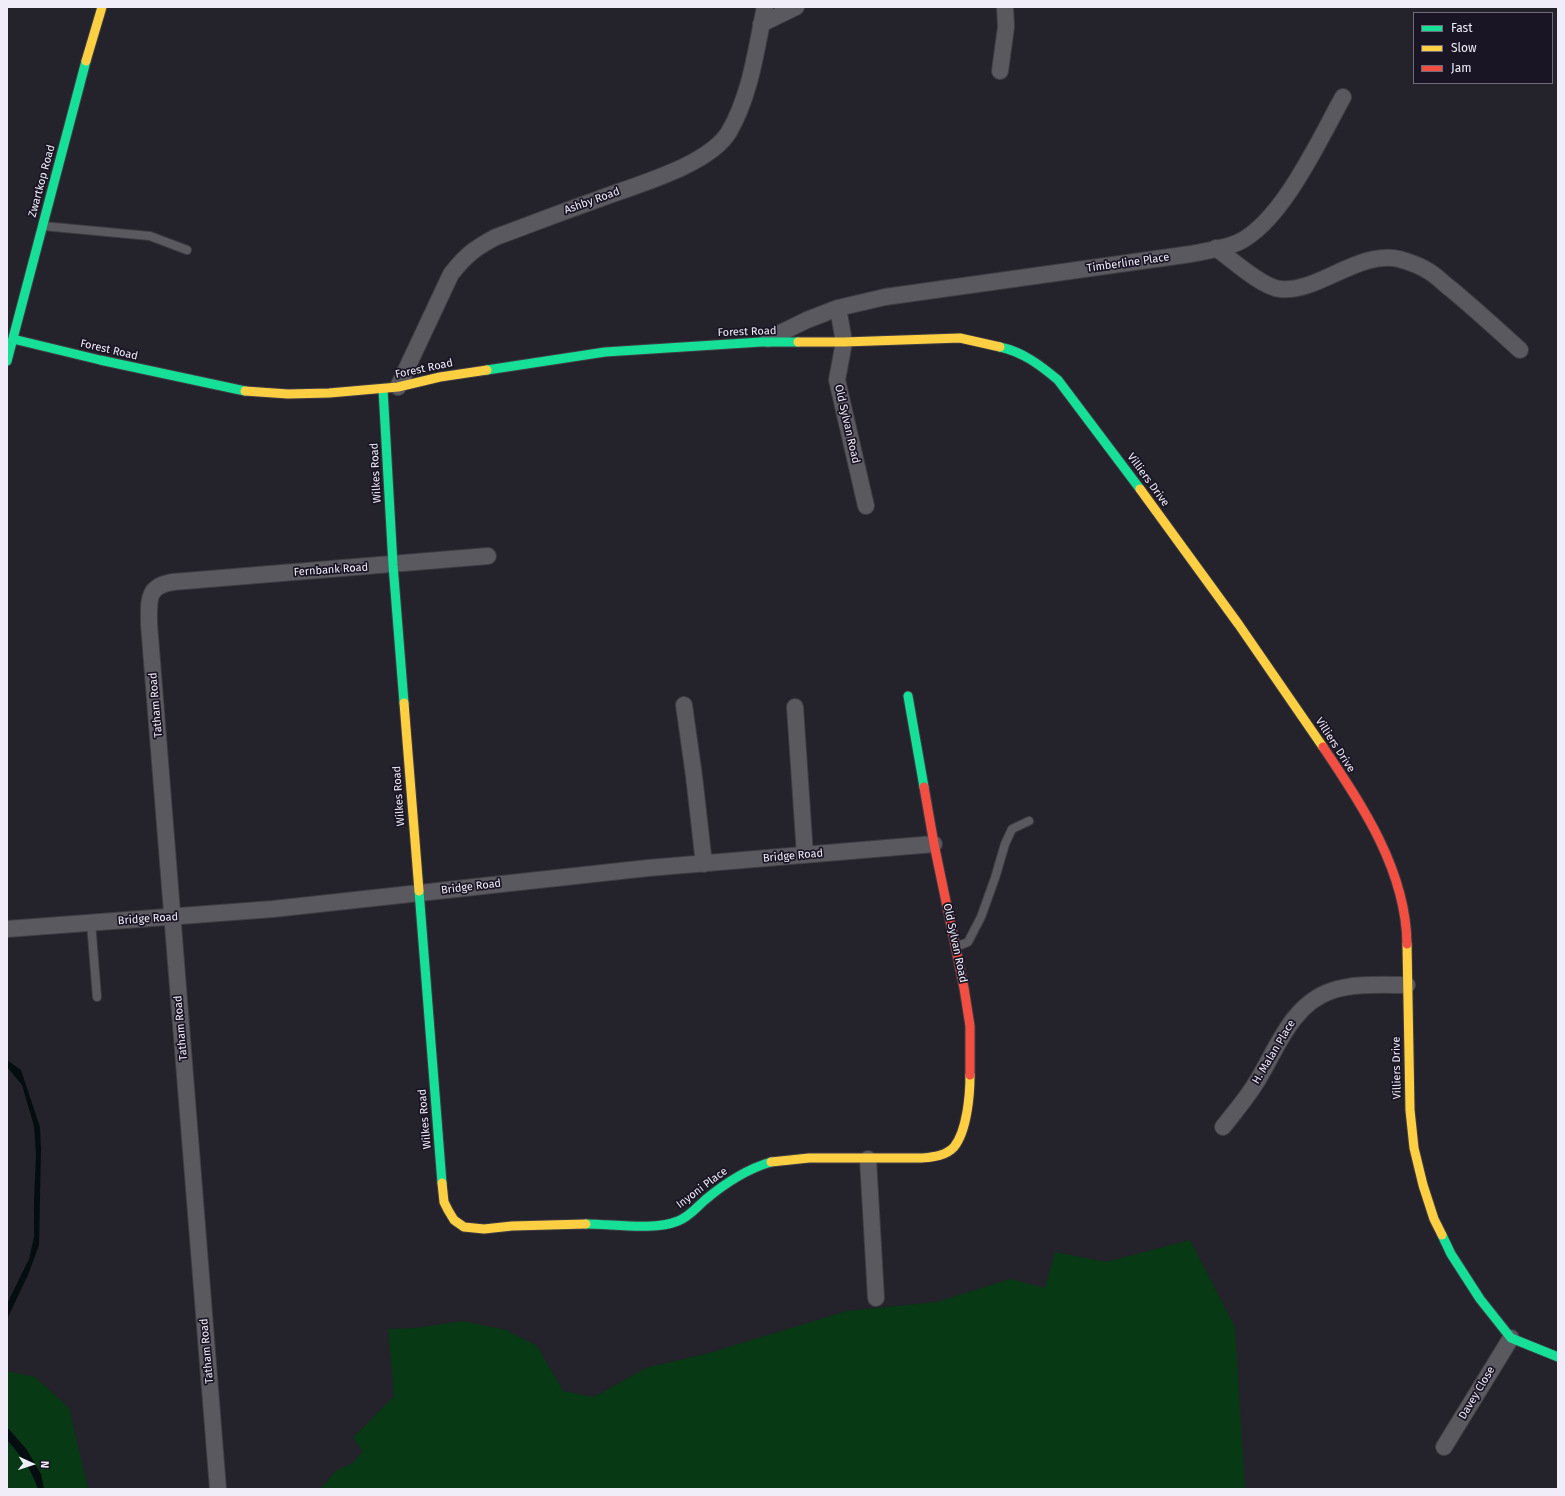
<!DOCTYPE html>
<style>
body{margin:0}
#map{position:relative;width:1565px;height:1496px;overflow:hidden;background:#24222a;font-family:"Fira Sans",sans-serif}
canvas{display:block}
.frame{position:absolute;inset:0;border:8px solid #f0edf9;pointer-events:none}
.legend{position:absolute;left:1413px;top:12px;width:140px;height:72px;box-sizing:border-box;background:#191524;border:1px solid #6f6b79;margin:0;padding:5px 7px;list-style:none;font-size:12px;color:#f0edf9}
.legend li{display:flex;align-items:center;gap:8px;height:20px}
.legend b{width:20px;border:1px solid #6f6b79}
.north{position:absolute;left:12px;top:1444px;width:40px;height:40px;-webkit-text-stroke:3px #191524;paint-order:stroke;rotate:93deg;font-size:11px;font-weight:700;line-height:16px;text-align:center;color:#f0edf9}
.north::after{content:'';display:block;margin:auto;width:14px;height:18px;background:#f0edf9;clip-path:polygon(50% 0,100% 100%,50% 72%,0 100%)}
</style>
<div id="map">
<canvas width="1565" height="1496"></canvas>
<div class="frame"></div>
<ul class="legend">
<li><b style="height:5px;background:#16e098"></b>Fast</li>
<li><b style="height:5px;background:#ffcf43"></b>Slow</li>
<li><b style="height:5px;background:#f24e42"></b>Jam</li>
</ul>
<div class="north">N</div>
</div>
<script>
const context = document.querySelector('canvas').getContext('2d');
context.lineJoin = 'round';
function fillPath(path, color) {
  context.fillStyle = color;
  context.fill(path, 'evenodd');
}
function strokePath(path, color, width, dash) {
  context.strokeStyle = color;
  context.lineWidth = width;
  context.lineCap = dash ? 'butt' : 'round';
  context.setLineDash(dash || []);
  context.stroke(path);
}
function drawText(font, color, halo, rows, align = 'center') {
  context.font = font + ' "Fira Sans",sans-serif';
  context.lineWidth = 3.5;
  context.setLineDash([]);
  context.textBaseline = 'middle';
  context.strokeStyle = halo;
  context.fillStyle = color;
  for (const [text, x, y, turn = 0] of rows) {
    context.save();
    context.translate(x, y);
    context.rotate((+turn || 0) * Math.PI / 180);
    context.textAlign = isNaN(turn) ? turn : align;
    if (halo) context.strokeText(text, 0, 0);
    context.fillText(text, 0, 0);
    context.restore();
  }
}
fillPath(new Path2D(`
 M1190,1240L1235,1327L1245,1489H320L337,1470L353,1463L363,1451L353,1438L394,1396L388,1329L416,1328L463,1321L506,1330L537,1346L563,1391L594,1397L646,1368L709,1353L847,1311L937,1302L1010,1279L1045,1288L1055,1252L1106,1262Z
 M7,1371L35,1377L69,1408L88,1489H44L27,1450L7,1427Z
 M7,1440C21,1456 31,1468 38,1489H7Z`), '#073914');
fillPath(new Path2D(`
 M7,1060L21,1070L40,1127L41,1149L39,1245L28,1275L7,1319V1304L29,1259L34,1237V1201L36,1155L34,1126L22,1085L7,1067Z
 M7,1427L27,1450L41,1474L44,1489H38C31,1468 21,1456 7,1440Z`), '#040e10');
const lane = new Path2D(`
 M43,226L150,236L187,250
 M91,923L97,997
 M956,947L968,942L981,917L995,878L1005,844L1012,829L1029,821`);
const street = new Path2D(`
 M761,24L796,7
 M1000,71L1006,27L1005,7
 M1216,248C1231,259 1262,287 1280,289C1318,293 1358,250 1399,259C1410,262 1421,266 1430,272C1438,277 1444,284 1451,289C1475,309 1497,329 1520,350
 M838,308L844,342L837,380L866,506
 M768,339L807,320L838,308L885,297L1191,254C1205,251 1227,248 1239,242C1283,220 1319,140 1343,97
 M398,387L451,274C466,255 475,248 496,237C531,224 565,211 599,199C635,185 708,166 729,132C751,94 756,49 765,7
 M684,705L694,776L704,864
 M795,707L805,855
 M7,929L273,909L648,868L934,844
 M1223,1127C1234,1113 1245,1100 1254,1086C1276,1052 1290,1005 1331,991C1354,983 1383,985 1407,985
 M868,1159L876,1298
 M1444,1447L1511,1338
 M218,1489L149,624C149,601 146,586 173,582L488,556`);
const fast = new Path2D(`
 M13,339L100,360L245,391
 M1000,347C1023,352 1040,365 1058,380L1140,489
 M7,361L86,61
 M487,370L605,352L761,342H798
 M383,389L393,565L404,703
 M908,696L924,787
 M419,891L442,1183
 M586,1224C613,1224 654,1231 678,1221C689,1217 696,1208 705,1200C724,1184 747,1169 771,1162
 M1442,1235L1451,1254L1480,1299L1511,1338L1558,1357`);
const slow = new Path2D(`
 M86,61L102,7
 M798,342H844L960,338L1000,347
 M245,391L288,394L329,393L398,387L440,377L487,370
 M1140,489L1239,625L1323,747
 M404,703L419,891
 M1407,944L1410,1110L1414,1148L1423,1185L1434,1219L1442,1235
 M771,1162L809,1158H922C932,1157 946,1156 954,1147C967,1131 970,1095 970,1075
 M442,1183L444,1202L448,1210L454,1220L464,1227L484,1229L512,1226L586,1224`);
const jam = new Path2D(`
 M1323,747C1363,806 1406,871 1407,944
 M924,787L934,844L964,988L970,1026V1075`);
strokePath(lane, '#3f3d44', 10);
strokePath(street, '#3f3d44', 18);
strokePath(fast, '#3f3d44', 11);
strokePath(slow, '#3f3d44', 11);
strokePath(jam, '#3f3d44', 11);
strokePath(lane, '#5b5960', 8);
strokePath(street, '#5b5960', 16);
strokePath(fast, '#16e098', 9);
strokePath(slow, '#ffcf43', 9);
strokePath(jam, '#f24e42', 9);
drawText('11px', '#f0edf9', '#191524', [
 ["Zwartkop Road",42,181,-75],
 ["Ashby Road",592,201,-20],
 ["Timberline Place",1128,263,-8],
 ["Forest Road",747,332,-2],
 ["Forest Road",109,350,13],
 ["Forest Road",424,369,-12],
 ["Old Sylvan Road",847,424,77],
 ["Wilkes Road",376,473,-93],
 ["Villiers Drive",1148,480,54],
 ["Fernbank Road",331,570,-4],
 ["Tatham Road",156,705,-95],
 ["Villiers Drive",1335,745,57],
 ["Wilkes Road",399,796,-94],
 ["Bridge Road",793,856,-5],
 ["Bridge Road",471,887,-7],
 ["Bridge Road",148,919,-4],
 ["Old Sylvan Road",955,943,78],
 ["Tatham Road",181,1028,-95],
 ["H. Malan Place",1274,1052,-59],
 ["Villiers Drive",1397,1068,-91],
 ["Wilkes Road",425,1119,-95],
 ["Inyoni Place",702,1188,-37],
 ["Tatham Road",207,1351,-95],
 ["Davey Close",1477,1393,-59]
]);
</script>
